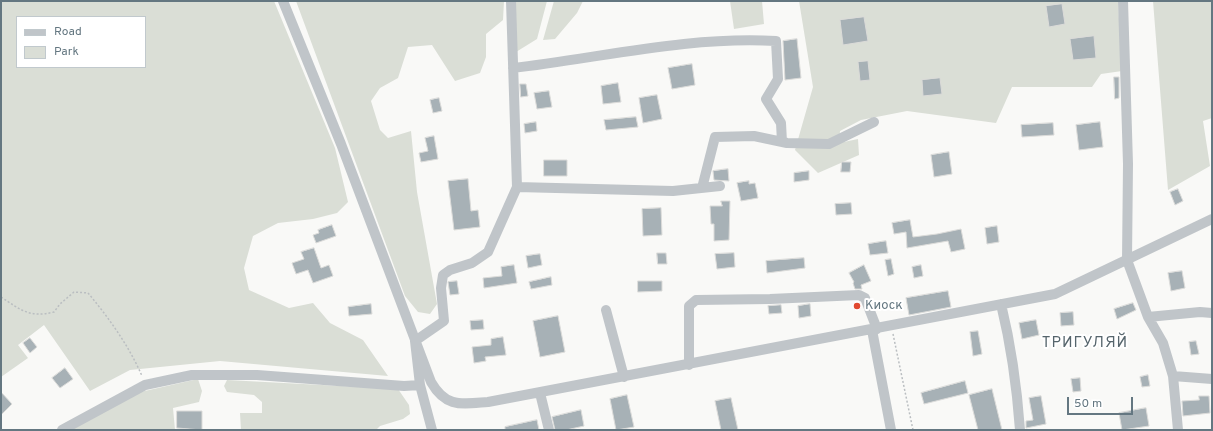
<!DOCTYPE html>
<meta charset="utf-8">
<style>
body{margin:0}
#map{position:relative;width:1213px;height:431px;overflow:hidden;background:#f9f9f7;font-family:Overpass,sans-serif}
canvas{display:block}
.frame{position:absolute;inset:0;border:2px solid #647781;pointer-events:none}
.legend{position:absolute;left:16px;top:16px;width:130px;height:52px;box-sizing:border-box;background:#fff;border:1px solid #c1c9cd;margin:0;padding:5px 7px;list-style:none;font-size:12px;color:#647781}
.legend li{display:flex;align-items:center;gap:8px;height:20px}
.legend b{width:20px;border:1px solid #c1c9cd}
.scale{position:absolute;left:1067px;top:397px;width:66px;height:18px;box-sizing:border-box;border:2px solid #647781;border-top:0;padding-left:5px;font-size:12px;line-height:14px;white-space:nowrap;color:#647781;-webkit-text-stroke:3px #fff;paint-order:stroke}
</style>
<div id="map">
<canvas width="1213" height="431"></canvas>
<div class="frame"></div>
<ul class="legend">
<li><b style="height:5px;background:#c0c5c9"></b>Road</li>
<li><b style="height:11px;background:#daded6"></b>Park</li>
</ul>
<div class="scale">50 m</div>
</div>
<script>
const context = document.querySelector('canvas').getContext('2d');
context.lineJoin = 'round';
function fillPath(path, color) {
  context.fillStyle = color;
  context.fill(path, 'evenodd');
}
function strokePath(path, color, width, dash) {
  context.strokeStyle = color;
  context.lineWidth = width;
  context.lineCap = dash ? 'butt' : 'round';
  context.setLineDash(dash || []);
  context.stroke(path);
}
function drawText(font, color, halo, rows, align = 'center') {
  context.font = font + ' Overpass,sans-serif';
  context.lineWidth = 4;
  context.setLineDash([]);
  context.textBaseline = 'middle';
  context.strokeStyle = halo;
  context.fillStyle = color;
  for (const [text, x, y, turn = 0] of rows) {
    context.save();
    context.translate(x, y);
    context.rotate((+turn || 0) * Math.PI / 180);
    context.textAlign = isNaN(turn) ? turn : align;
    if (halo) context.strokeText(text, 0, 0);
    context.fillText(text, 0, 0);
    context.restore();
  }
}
fillPath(new Path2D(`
 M1,1H274L335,148L348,202L337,213L313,219L278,223L253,236L244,268L249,290L289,308L313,303L330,323L363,340L388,376L220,361L130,370L90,391L44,325L18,345L28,358L1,377ZM17,17H145V67H17Z
 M296,1H504L503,20L486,34V57L480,73L455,81L432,45L408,47L398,78L380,88L371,101L380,130L388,138L411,131L417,192L437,304L430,314L418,312L405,296Z
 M512,1H547L537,39L516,52Z
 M554,1H583L577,13L555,39L543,40Z
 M730,1H762L764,24L734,29Z
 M799,1H1118L1122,71L1101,74L1092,87H1012L996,123L907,111L861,120L840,131L839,143L858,139L859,155L818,173L795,150L813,87Z
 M1153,1H1212V118L1203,121L1210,166L1168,190Z
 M198,379L202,391L199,402L173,408L175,430H67L118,397Z
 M227,380L398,389L409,405L410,414L403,419L380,426L376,430H241L240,413H262V402L254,395L227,392L224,386Z`), '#daded6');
const building = new Path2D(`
 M1062,4L1065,24L1049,27L1046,6Z
 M864,17L868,41L843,45L840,20Z
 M1094,36L1096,58L1073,60L1070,39Z
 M797,39L801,78L785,80L783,41Z
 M868,61L870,80L860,81L858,62Z
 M692,64L695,85L672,89L668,68Z
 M1114,77H1119V98L1115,99Z
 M940,78L942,94L923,96L922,80Z
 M618,83L621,102L603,104L601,86Z
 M520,84H526L528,96L521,97Z
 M549,91L552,107L537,109L534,93Z
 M657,95L662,119L643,123L639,98Z
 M439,98L442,111L433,113L430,100Z
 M636,117L638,127L606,130L604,120Z
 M536,122L537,131L525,133L524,124Z
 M1100,122L1103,147L1079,150L1076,125Z
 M1053,123L1054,135L1022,137L1021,125Z
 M434,136L438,159L421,162L419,153L428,151L425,138Z
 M949,152L952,174L934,177L931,155Z
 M544,160H567V176H544Z
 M842,162H851L850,172H841Z
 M728,169L729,181L714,180L713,171Z
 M809,171V180L794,182V173Z
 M468,179L471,211L478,210L480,227L454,230L448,181Z
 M749,181V184L755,183L758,198L741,201L737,183Z
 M1178,189L1183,201L1175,205L1170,192Z
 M721,201H730L729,240L714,241V224H711L710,206H722Z
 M851,203L852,214L836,215L835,204Z
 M661,208L662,235L643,236L642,209Z
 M910,220L913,237L937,234L961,229L965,249L951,252L948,241L907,248L906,232L894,234L892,223Z
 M332,225L336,236L316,243L313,235L319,233L318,230Z
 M997,226L999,242L987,244L985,228Z
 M886,241L888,253L870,255L868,244Z
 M314,248L321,268L329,265L333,276L313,283L308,270L296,274L292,263L304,259L301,252Z
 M657,253H666L667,264H658Z
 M734,253L735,267L717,269L715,254Z
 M540,254L542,265L528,268L526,256Z
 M804,258L805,268L767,273L766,261Z
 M891,259L894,274L888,276L885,260Z
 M514,265L517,283L484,288L483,278L502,276L501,267Z
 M864,265L871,281L861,285L862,289H855L853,283L854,282L849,273Z
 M921,265L923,276L914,278L912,267Z
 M1182,271L1185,288L1171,291L1168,273Z
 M551,277L552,285L531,289L529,282Z
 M457,281L459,294L450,295L448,282Z
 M638,281H662V291L638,292Z
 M948,291L951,307L909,315L906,298Z
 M1133,303L1136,310L1117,319L1114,309Z
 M371,304L372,314L349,316L348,307Z
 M810,304L811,316L799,318L798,306Z
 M781,305L782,313L769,314L768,306Z
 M1073,312L1074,325L1061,326L1060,313Z
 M558,316L565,352L540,357L533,321Z
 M483,320L484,329L471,330L470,321Z
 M1036,320L1039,335L1022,339L1019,323Z
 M978,331L982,354L973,356L970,332Z
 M503,337L506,355L485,357L486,361L474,363L472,347L491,345V339Z
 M30,338L37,347L30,353L23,343Z
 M1196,341L1199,354L1191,355L1189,342Z
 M65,368L73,379L60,388L52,378Z
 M1148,375L1150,386L1142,387L1140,377Z
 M1080,378L1081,391L1073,392L1071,379Z
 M965,381L968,393L924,404L921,393Z
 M992,389L1002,430H978L969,395Z
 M1,392L12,404L1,415Z
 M627,395L634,427L616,430L610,399Z
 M1041,396L1046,424L1026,428V421L1033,420L1029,398Z
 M1199,396H1209L1210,413L1183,416L1182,401L1199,400Z
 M731,398L738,430H721L715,401Z
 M1146,408L1149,426L1122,430L1119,413Z
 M581,410L584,426L566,430H555L552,417Z
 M177,411H202V430L177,428Z
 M537,420L539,430H505V427Z`);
fillPath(building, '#a7b1b6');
strokePath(building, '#dbdbd9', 1);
strokePath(new Path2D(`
 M1,297C21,310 29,318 54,312L60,304L74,292L88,293C109,318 129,346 142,376
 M893,334L913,430`), '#babec1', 1.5, [2, 2]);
strokePath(new Path2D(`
 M283,1L341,144L431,382C446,408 461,404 488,402L1055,294L1212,219
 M511,1L517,187L673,191L720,186
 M1123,1L1128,164L1127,260L1148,317L1200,312L1212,313
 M513,68C600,58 687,36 776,41L778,79L766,99L781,123L782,142
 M702,188L715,137L754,136L787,143L829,144L874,122
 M1001,304C1011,345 1017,388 1020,430
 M606,310L624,377
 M1148,317L1163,343L1173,376L1178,430
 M872,330L891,430
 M689,365V306L696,300L770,299L859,295L865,298L877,329
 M1173,376L1212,379
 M420,385L432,430
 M540,393L549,430
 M62,430L145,385L192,375H257L404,386L420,385L415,341L444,321L441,288L443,275L450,270L472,263L488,252L517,187`), '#c0c5c9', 10);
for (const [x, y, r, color] of [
 [857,306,4,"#e1482f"]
]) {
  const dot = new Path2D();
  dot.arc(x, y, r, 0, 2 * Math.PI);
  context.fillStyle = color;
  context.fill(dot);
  strokePath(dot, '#fff', 1.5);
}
drawText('13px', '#647781', '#fff', [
 ["Киоск",865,306]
], 'left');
context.letterSpacing = '1px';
drawText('15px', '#56656c', '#fff', [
 ["ТРИГУЛЯЙ",1085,344]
]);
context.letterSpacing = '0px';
</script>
